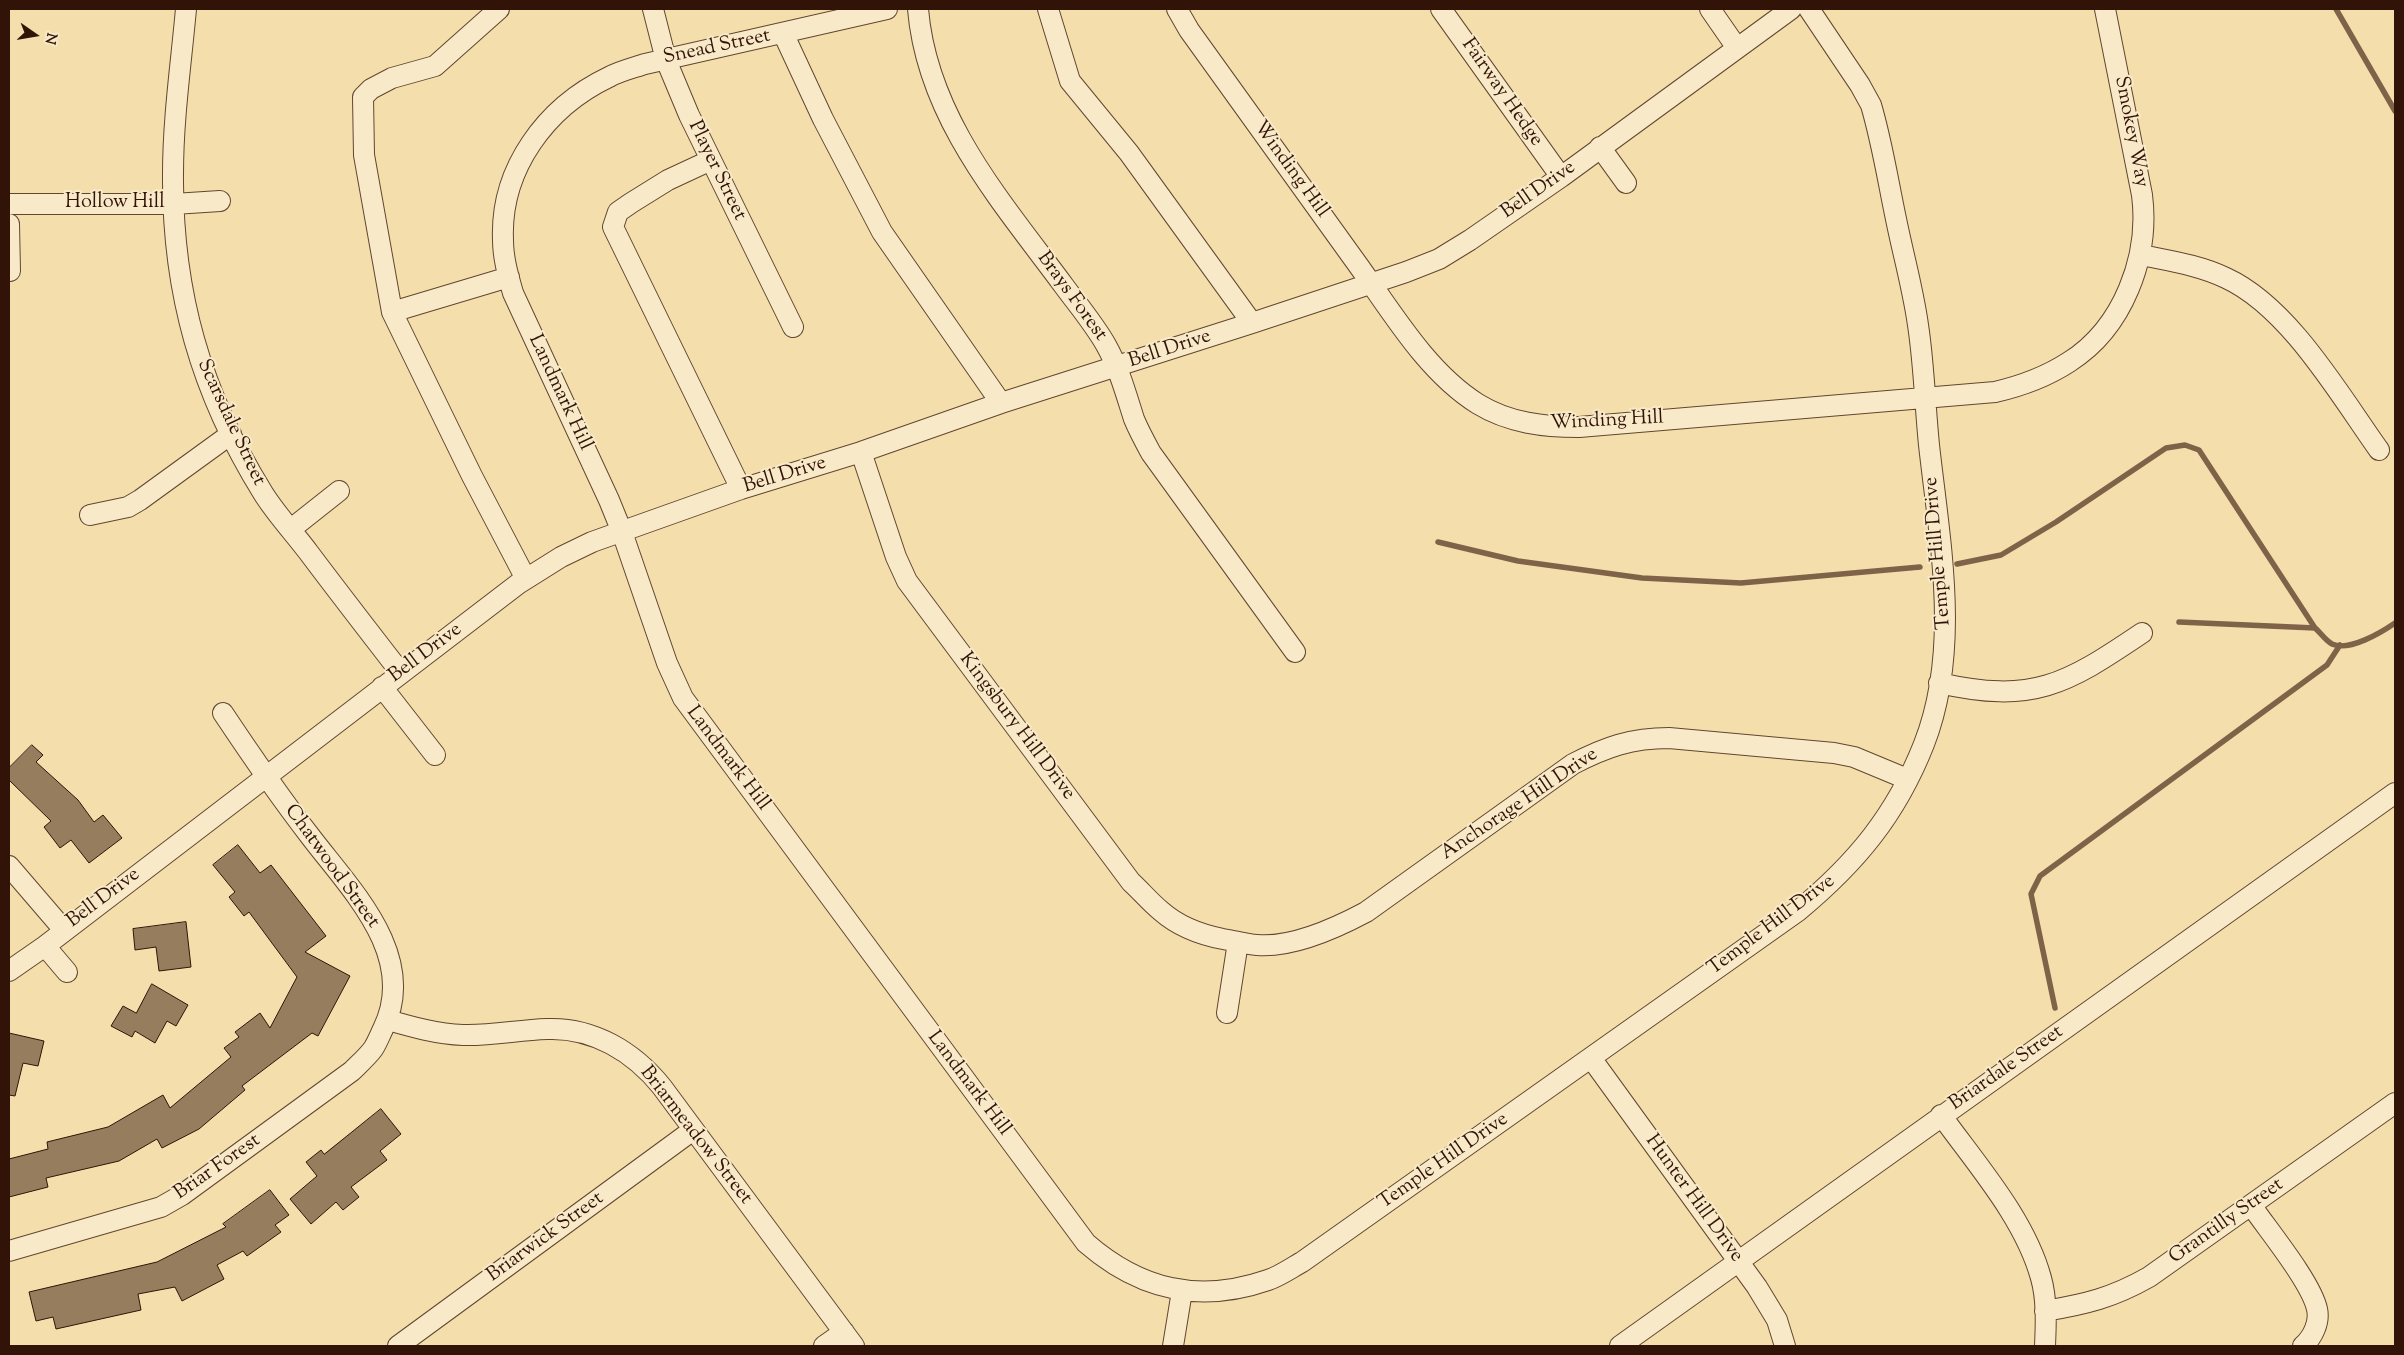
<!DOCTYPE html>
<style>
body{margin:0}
#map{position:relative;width:2404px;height:1355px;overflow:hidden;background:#f4deac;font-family:"Sorts Mill Goudy",serif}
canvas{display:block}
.frame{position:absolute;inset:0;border:10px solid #311307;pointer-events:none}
.north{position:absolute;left:10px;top:10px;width:50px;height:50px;-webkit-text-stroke:4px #f8eac9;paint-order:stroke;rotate:103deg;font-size:14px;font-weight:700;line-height:20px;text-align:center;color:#311307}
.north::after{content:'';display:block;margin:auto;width:18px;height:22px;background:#311307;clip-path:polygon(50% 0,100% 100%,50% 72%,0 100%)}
</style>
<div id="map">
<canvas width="2404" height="1355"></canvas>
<div class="frame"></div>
<div class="north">N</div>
</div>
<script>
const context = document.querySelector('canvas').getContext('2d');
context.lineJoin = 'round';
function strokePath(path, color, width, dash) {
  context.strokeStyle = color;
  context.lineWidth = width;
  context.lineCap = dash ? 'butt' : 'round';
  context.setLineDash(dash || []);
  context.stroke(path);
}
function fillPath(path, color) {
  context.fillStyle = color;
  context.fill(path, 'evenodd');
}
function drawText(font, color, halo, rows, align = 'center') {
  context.font = font + ' "Sorts Mill Goudy",serif';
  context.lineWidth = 4;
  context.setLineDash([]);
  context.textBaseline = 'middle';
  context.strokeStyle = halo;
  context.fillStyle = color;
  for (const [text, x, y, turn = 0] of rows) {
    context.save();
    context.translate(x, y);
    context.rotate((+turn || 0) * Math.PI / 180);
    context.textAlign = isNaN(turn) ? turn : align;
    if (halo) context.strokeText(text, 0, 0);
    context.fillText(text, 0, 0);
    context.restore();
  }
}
strokePath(new Path2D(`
 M2336,9L2395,111
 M1438,542L1518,561L1642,578L1741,583L1920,567
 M1957,564L2001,555L2056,522L2166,448L2185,445L2199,450L2315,628C2320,632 2326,641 2332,644C2349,652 2382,632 2395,623
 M2179,622L2315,628
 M2055,1008L2031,894L2040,876L2327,665L2340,645`), '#7e6348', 5.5);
const building = new Path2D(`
 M32,745L43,755L36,762L78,800L94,822L103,815L122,838L89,863L71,840L60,848L44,827L51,821L9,780V768Z
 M238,845L260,873L271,865L326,936L305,952L350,976L318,1036L312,1033L242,1086L245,1090L199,1129L162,1148L157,1139L119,1161L46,1178L48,1187L9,1197V1159L48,1149L47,1142L108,1127L163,1095L170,1108L231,1057L224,1048L239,1037L235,1032L260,1013L270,1028L297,977L249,912L244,916L229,897L235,892L213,865Z
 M186,922L191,967L159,971L156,947L135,950L133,929Z
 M152,984L188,1005L176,1026L167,1021L155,1043L135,1031L132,1037L111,1026L123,1006L136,1013Z
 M9,1033L44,1041L38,1066L23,1063L15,1096L9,1095Z
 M381,1109L401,1134L380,1151L387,1160L351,1187L359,1197L343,1210L336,1202L311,1224L290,1199L317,1176L306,1162L321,1150L324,1154Z
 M270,1190L289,1215L275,1225L281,1232L247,1256L243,1251L217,1265L224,1279L182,1301L175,1287L138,1294L141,1310L56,1329L53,1317L36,1321L29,1292L157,1262L226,1227L223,1224Z`);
fillPath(building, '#967d5d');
strokePath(building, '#311307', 1);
const minor = new Path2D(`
 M186,9C181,64 173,119 173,174C172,292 201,393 263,493C276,514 294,533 309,553C339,593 370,633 401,673
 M499,9L435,66L392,78L371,89L363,97L364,155L392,312L472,476L526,579
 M653,9L666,60L689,115L793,327
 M887,9L645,64C633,68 620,71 609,77C546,107 500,169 503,240C503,258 508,275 513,293L609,500L622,532L667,663L683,698L1086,1243C1140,1290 1199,1304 1268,1280C1280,1276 1291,1268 1302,1262L1798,911C1856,863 1896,815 1924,744C1961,649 1940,544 1929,445C1925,405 1924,364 1918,325C1913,289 1903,254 1896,219C1888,181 1882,142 1871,105L1860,85L1809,9
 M918,9C927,118 1002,202 1064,286C1078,305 1094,324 1106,345C1119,368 1126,394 1134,419C1139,431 1145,442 1151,453L1295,652
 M1048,9L1070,81L1129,153L1252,323
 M1177,9L1189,30C1244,106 1299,182 1353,258C1389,307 1425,371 1478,404C1509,423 1544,427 1579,427L1995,392C2021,386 2046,377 2069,362C2123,328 2150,257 2142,195L2105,9
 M1441,9L1561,177
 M1710,9L1737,48
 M783,33L823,119L882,232L1001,403
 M1600,147L1626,183
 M711,160L668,180L631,203L618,212L613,227L741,489
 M9,204H174L220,201
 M9,224L10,271
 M2141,255C2170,261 2199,265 2226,278C2289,307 2339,394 2379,450
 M392,312L509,277
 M861,452L896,557L907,581L1131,882C1141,891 1150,902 1161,911C1178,926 1202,935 1223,939C1235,941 1246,944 1257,945C1292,948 1336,928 1366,912L1573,764C1606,747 1631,738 1669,738L1834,753L1854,757L1907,779
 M90,515L128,507L140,500L231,434
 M291,529L339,491
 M1939,683C2033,704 2065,685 2142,633
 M382,687L435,755
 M9,866L64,930
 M45,946L67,972
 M9,971L45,946L518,584L561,557L592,542L741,489L861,452L1001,403L1252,323L1406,272L1439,259L1470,240L1561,177L1791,9
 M1227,1013L1238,942
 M388,1020C412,1027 437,1034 463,1035C491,1036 518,1030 547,1029C593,1027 634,1052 662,1087L854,1346
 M1591,1058L1757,1287L1777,1320L1785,1346
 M1941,1115C1977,1165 2025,1219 2041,1278C2047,1299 2046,1324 2045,1346
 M2251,1205C2268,1230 2311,1282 2317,1309C2320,1322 2313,1337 2303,1346
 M9,1251L161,1207L182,1195L352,1071C359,1064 367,1057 373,1049C377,1043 380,1035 383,1029C419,956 351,890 310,836C279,796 251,755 223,713
 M2045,1311C2086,1304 2112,1298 2149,1277L2395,1103
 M398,1346L693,1130
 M824,1346L844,1332
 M1173,1346L1182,1291
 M1620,1346L2395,793`);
strokePath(minor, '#624630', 22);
strokePath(minor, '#f8eac9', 20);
drawText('20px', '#311307', '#f8eac9', [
 ["Snead Street",717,48,-12],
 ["Fairway Hedge",1501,93,55],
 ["Smokey Way",2130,132,79],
 ["Winding Hill",1290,170,54],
 ["Player Street",716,171,64],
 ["Bell Drive",1539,191,-35],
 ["Hollow Hill",115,204],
 ["Brays Forest",1071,297,54],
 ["Bell Drive",1170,350,-18],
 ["Landmark Hill",559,393,65],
 ["Winding Hill",1607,422,-3],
 ["Scarsdale Street",230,423,65],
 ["Bell Drive",785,476,-17],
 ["Temple Hill Drive",1939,553,-95],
 ["Bell Drive",426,654,-37],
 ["Kingsbury Hill Drive",1016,727,53],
 ["Landmark Hill",727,759,53],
 ["Anchorage Hill Drive",1520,805,-34],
 ["Chatwood Street",331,867,54],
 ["Bell Drive",104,899,-37],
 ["Temple Hill Drive",1772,926,-37],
 ["Briardale Street",2007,1069,-35],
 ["Landmark Hill",968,1084,53],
 ["Briarmeadow Street",695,1136,52],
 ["Temple Hill Drive",1444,1162,-35],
 ["Briar Forest",218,1168,-35],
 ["Hunter Hill Drive",1693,1199,54],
 ["Grantilly Street",2227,1222,-35],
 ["Briarwick Street",546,1238,-36]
]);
</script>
